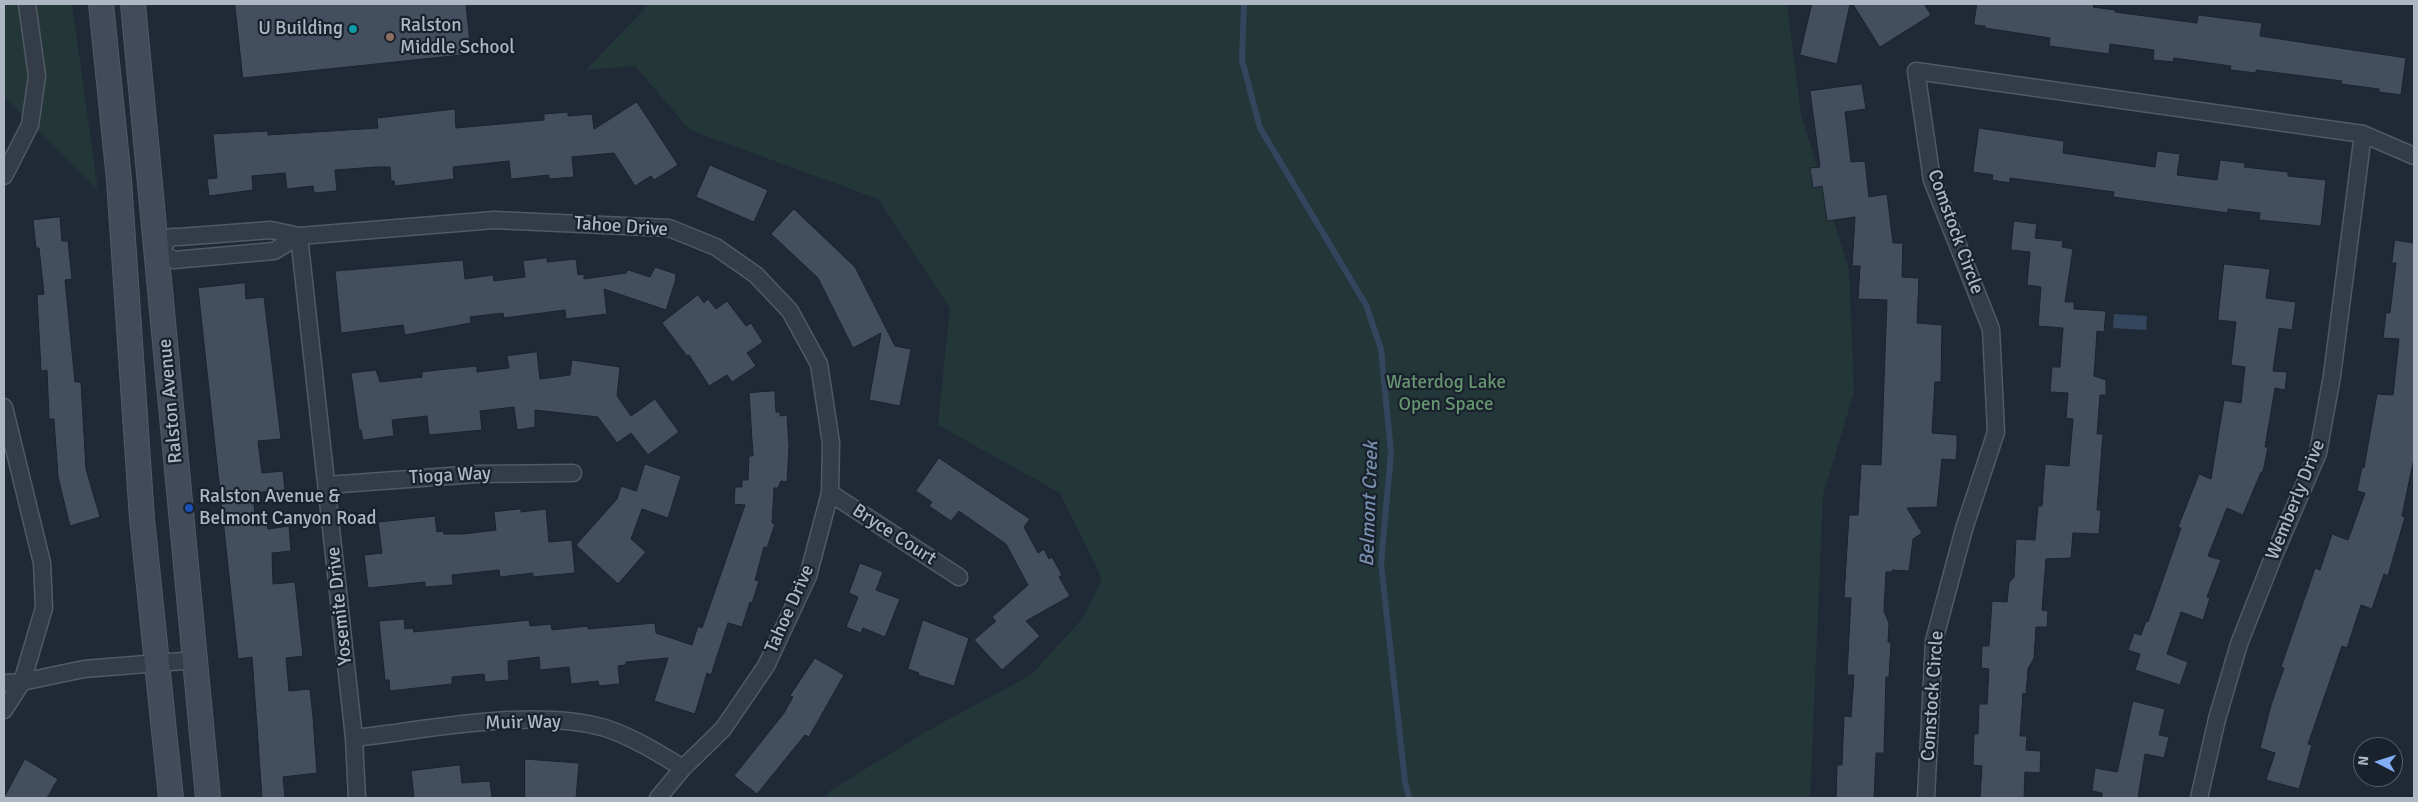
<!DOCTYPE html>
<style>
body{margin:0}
#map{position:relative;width:2418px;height:802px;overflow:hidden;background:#202a37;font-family:Signika,sans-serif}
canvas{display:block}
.frame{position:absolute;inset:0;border:5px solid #aeb6c4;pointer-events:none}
.north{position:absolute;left:2353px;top:737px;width:50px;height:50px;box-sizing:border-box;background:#19212c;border:1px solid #555d69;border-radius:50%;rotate:275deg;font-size:14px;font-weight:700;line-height:20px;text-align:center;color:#aeb6c4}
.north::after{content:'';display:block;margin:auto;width:18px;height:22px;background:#81aef6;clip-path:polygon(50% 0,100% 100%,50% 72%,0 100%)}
</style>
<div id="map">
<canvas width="2418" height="802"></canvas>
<div class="frame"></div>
<div class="north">N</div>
</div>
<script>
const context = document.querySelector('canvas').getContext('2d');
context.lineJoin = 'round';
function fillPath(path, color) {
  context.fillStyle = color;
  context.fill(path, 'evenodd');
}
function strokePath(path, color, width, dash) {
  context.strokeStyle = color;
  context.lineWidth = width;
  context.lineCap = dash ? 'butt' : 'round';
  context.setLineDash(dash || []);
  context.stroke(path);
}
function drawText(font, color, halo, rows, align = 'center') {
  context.font = font + ' Signika,sans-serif';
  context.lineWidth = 4.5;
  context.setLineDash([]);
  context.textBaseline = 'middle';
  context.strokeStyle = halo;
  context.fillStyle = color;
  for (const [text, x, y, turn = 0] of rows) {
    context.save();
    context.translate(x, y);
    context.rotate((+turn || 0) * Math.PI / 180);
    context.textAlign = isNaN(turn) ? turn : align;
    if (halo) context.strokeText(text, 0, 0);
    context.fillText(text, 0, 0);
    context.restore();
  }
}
fillPath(new Path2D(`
 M4,4H72L98,191L4,97Z
 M649,4H1787L1801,115L1849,270L1854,392L1823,495L1810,798H825L830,791L927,731L1031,675L1082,619L1102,579L1060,493L938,425L950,308L878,199L690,130L635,66L586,70Z`), '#233739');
fillPath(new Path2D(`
 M2114,314L2147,316L2146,330L2113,328Z`), '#34455e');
strokePath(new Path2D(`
 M1244,4L1242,60L1260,128L1366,305L1381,349L1391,453L1381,563L1405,782L1409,798`), '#34455e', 6);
const building = new Path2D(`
 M235,4H466L471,54L243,78Z
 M1812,4H1850L1837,64L1800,55Z
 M1853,4H1924L1931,15L1880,47Z
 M1977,4H2094L2093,7L2115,10V12L2197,23L2198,15L2262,23L2260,36L2406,58L2401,95L2379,92V89L2341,84L2342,81L2256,70V73L2230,70L2231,66L2174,58L2173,62L2153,60L2154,50L2110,44L2109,54L2049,46L2050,38L1985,28V26L1974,25Z
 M1862,84L1866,109L1845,112L1851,162L1865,161L1869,197L1887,194L1893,243H1903L1902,277L1919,278L1917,323L1942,325L1941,382H1935L1932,433L1957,435V448L1956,460L1942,459L1937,507L1907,508L1922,533L1913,539L1909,571L1892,570V572H1886L1884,611L1889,623L1888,642H1891L1889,677H1886L1884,753H1876L1874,798H1836L1837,765H1842L1844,716L1851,717L1854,675H1847L1851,598H1844L1849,515H1858L1861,464L1881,465L1887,300L1858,299L1860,266H1852L1855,217L1827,221L1822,186L1813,188L1810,168L1820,167L1810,91Z
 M637,102L678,165L654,180L651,176L635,186L614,153L572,157L574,177L549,179V175L511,179L509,161L453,167L454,179L395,186L394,181H391L390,167H376L335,170L337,191L314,193L313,186L287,189L285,173L252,176L253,190L209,196L207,179L217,178L213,134L268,131V135L378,128L377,118L455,109L456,128L544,120V114L568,112V116L592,114L594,129Z
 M1979,128L2064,141L2063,153L2155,167L2157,151L2180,154L2177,175L2217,180L2220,160L2245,163L2244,167L2288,172V176L2326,180L2321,226L2259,220L2260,213L2228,209V213L2113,197L2114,192L2010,178V183L1992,180L1993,175L1973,172Z
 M710,165L768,190L754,222L696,197Z
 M794,209L855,267L895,346L911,349L900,406L869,400L881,333L853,348L818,278L771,234Z
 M60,217L62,241H68L72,279L65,280L75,382H81L86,469L100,517L70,526L58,477L54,419H49L47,370L41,371L37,295L44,294L39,248H36L33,220Z
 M2014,221L2037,224L2035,238L2063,241L2062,247L2073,249L2065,302H2074V309L2106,311L2104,332L2097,331L2094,376L2106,380V395H2100L2097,434H2103L2097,510H2101L2099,534L2073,533L2071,558L2046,559L2042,610L2048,611L2047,627H2036L2034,658L2028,669L2026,694L2023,693L2020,736H2027L2026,750L2041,751L2040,773L2025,772L2024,798H1980L1982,766L1973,765L1974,734H1978L1979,704H1987L1989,669L1981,668L1982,646H1989L1992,601L2007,602L2009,583L2014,577L2016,539L2035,540L2038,506H2042L2045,464L2069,466L2073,419L2066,418L2068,393L2050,392L2052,367H2060L2063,328L2038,326L2041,287L2027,285L2030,252L2011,250Z
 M2395,240L2414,243V458L2402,516L2405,517L2388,576L2384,574L2372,609L2361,605L2347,648L2342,646L2308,744L2312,745L2299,789L2266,780L2275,753L2260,748L2271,705L2284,668L2281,667L2315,568L2320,570L2332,534L2348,540L2365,493L2357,491L2362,467L2364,468L2377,394L2393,395L2399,339L2383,338L2386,313H2390L2396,263H2392Z
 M547,258V262L576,259L578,275L584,274V279L626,273L628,270L650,277L655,267L676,274L675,282L666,310L604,289L607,314L566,319L565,310L504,318L503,313L470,317L471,323L405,335L403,325L341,333L335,271L463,260L465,279L493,275L494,281L525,277L523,261Z
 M2224,264L2270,269L2266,298L2296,302L2292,330L2279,328L2273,371L2287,372L2285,390L2275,388L2265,447H2268L2263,472H2261L2243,515L2227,508L2208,556L2221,560L2207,597L2210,598L2203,620L2181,612L2167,654L2188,662L2180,685L2135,670L2140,654L2128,650L2134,633L2141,635L2146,621L2148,622L2181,528L2178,527L2199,474L2211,479L2224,400L2241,403L2245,367L2231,365L2236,322L2218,320Z
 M245,283L246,299L264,297L281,439L258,441L262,473L283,471L285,490L253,493L256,526L267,524L268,529L289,526L291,551L272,553L273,584L295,582L303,656L286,658L289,691L310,689L313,717L317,773L283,777L285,798H262L252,657L238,659L198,288Z
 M698,295L704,303L708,299L716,309L727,301L746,326L751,323L763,342L747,353L756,366L732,382L727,375L709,386L689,355L687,356L662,323Z
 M537,352L540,379L570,375L572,360L620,367L617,396L631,416L655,399L679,432L648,455L631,433L617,443L598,417L535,410V427L517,430L514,407L480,411L482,430L429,435L427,416L392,420L394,436L363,440L361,430H359L351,373L376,370L380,382L422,377V372L437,370L477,366V372L509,368L507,356Z
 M775,391L776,412H780V416L787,415L789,446L787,482L781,481L778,488H774L772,523L775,524L767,548L764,547L755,580L759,581L752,603L750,602L742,627L728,623L711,675L707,673L695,714L654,701L668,658L626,662V665L618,666L620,684L599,686L598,681L571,684L569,667L540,670L539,657L508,661L509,680L485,682L484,674L452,677V684L390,691L389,680H385L379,621L404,619L405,629L413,628L414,632L529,620L530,626L551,624L552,630L588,626V629L655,623L656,633L692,645L698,626L702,628L745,505L734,504L735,487H742V480H748L749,456H753L749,393Z
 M939,458L1030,519L1024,527L1038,553L1044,549L1049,559L1052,557L1062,575L1059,577L1070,596L1026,621L1040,636L1002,670L974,640L996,621L992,617L1028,585L1006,544L959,511L951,521L929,506L932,502L916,491Z
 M645,464L681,476L668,518L642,509L631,539L646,552L618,584L576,545L617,499L621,486L636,491Z
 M521,509V512L546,509L549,542L572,540L575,573L533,577V573L500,577L499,570L452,575L453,585L425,587V582L368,588L364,555L382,553L378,522L435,516L437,532L443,531L444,534H464L496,530L494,512Z
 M860,563L883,572L876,590L900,599L885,637L863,628L861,633L846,627L858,597L849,593Z
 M923,620L969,638L954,686L918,675L919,673L908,669Z
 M815,658L844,675L809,737L805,735L757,794L734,776L784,713L793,697L790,696Z
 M2133,701L2165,709L2159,735L2169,737L2164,758L2145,754L2138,798H2102V793L2092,791L2095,768L2117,772Z
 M25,759L58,779L47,798H4Z
 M525,759L579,763L576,798H525Z
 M460,765L462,783L490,781L492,798H414L411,771Z`);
fillPath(building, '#434f5f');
strokePath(building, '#1b232e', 1);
const minor = new Path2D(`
 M4,176L30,125L37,76L27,4
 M299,236L274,251L174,260L158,251L171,237H179L271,230L299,236L494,220L669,228L716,247L756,275L790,311L819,364L831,443L830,493L808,576L766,666L723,729L683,768L658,798
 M299,236L354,738L357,798
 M4,407L42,563L44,608L22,682L4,710
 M327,485L477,474L573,473
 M830,493L959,577
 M4,683L22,682L84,669L195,660
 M354,738C427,730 535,707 605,728C633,737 658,753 683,768
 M1926,798L1934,641L1964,529L1996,432L1991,329L1932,180L1916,71L2363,134L2414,156
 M2199,798L2217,719L2239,644L2272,560L2318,453L2332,376L2363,134`);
const secondary = new Path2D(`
 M101,4L119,180L142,519L171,798
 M133,4L208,798`);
strokePath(minor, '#515965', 19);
strokePath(secondary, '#515965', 26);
strokePath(minor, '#343c47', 16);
strokePath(secondary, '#424b5a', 24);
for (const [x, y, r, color] of [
 [353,29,5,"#0f9aa8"],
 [390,37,5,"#8d6e63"],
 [189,508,5,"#1a4fb4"]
]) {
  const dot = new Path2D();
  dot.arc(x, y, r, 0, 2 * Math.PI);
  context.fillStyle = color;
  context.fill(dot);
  strokePath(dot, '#19212c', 2);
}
drawText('19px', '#aeb6c4', '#19212c', [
 ["Ralston",400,26],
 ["Middle School",400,48],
 ["U Building",343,29,"right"],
 ["Ralston Avenue &",199,497],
 ["Belmont Canyon Road",199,519]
], 'left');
drawText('19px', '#aeb6c4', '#19212c', [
 ["Tahoe Drive",621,227,4],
 ["Comstock Circle",1955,232,70],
 ["Ralston Avenue",171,401,-95],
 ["Tioga Way",450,476,-3],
 ["Wemberly Drive",2296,500,-68],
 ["Bryce Court",894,535,33],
 ["Yosemite Drive",340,606,-96],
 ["Tahoe Drive",790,609,-66],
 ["Comstock Circle",1933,696,-86],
 ["Muir Way",523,723,-1]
]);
drawText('19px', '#669470', '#19212c', [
 ["Waterdog Lake",1446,383],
 ["Open Space",1446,405]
]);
drawText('italic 20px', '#768eac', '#19212c', [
 ["Belmont Creek",1370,504,-88]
]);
</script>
